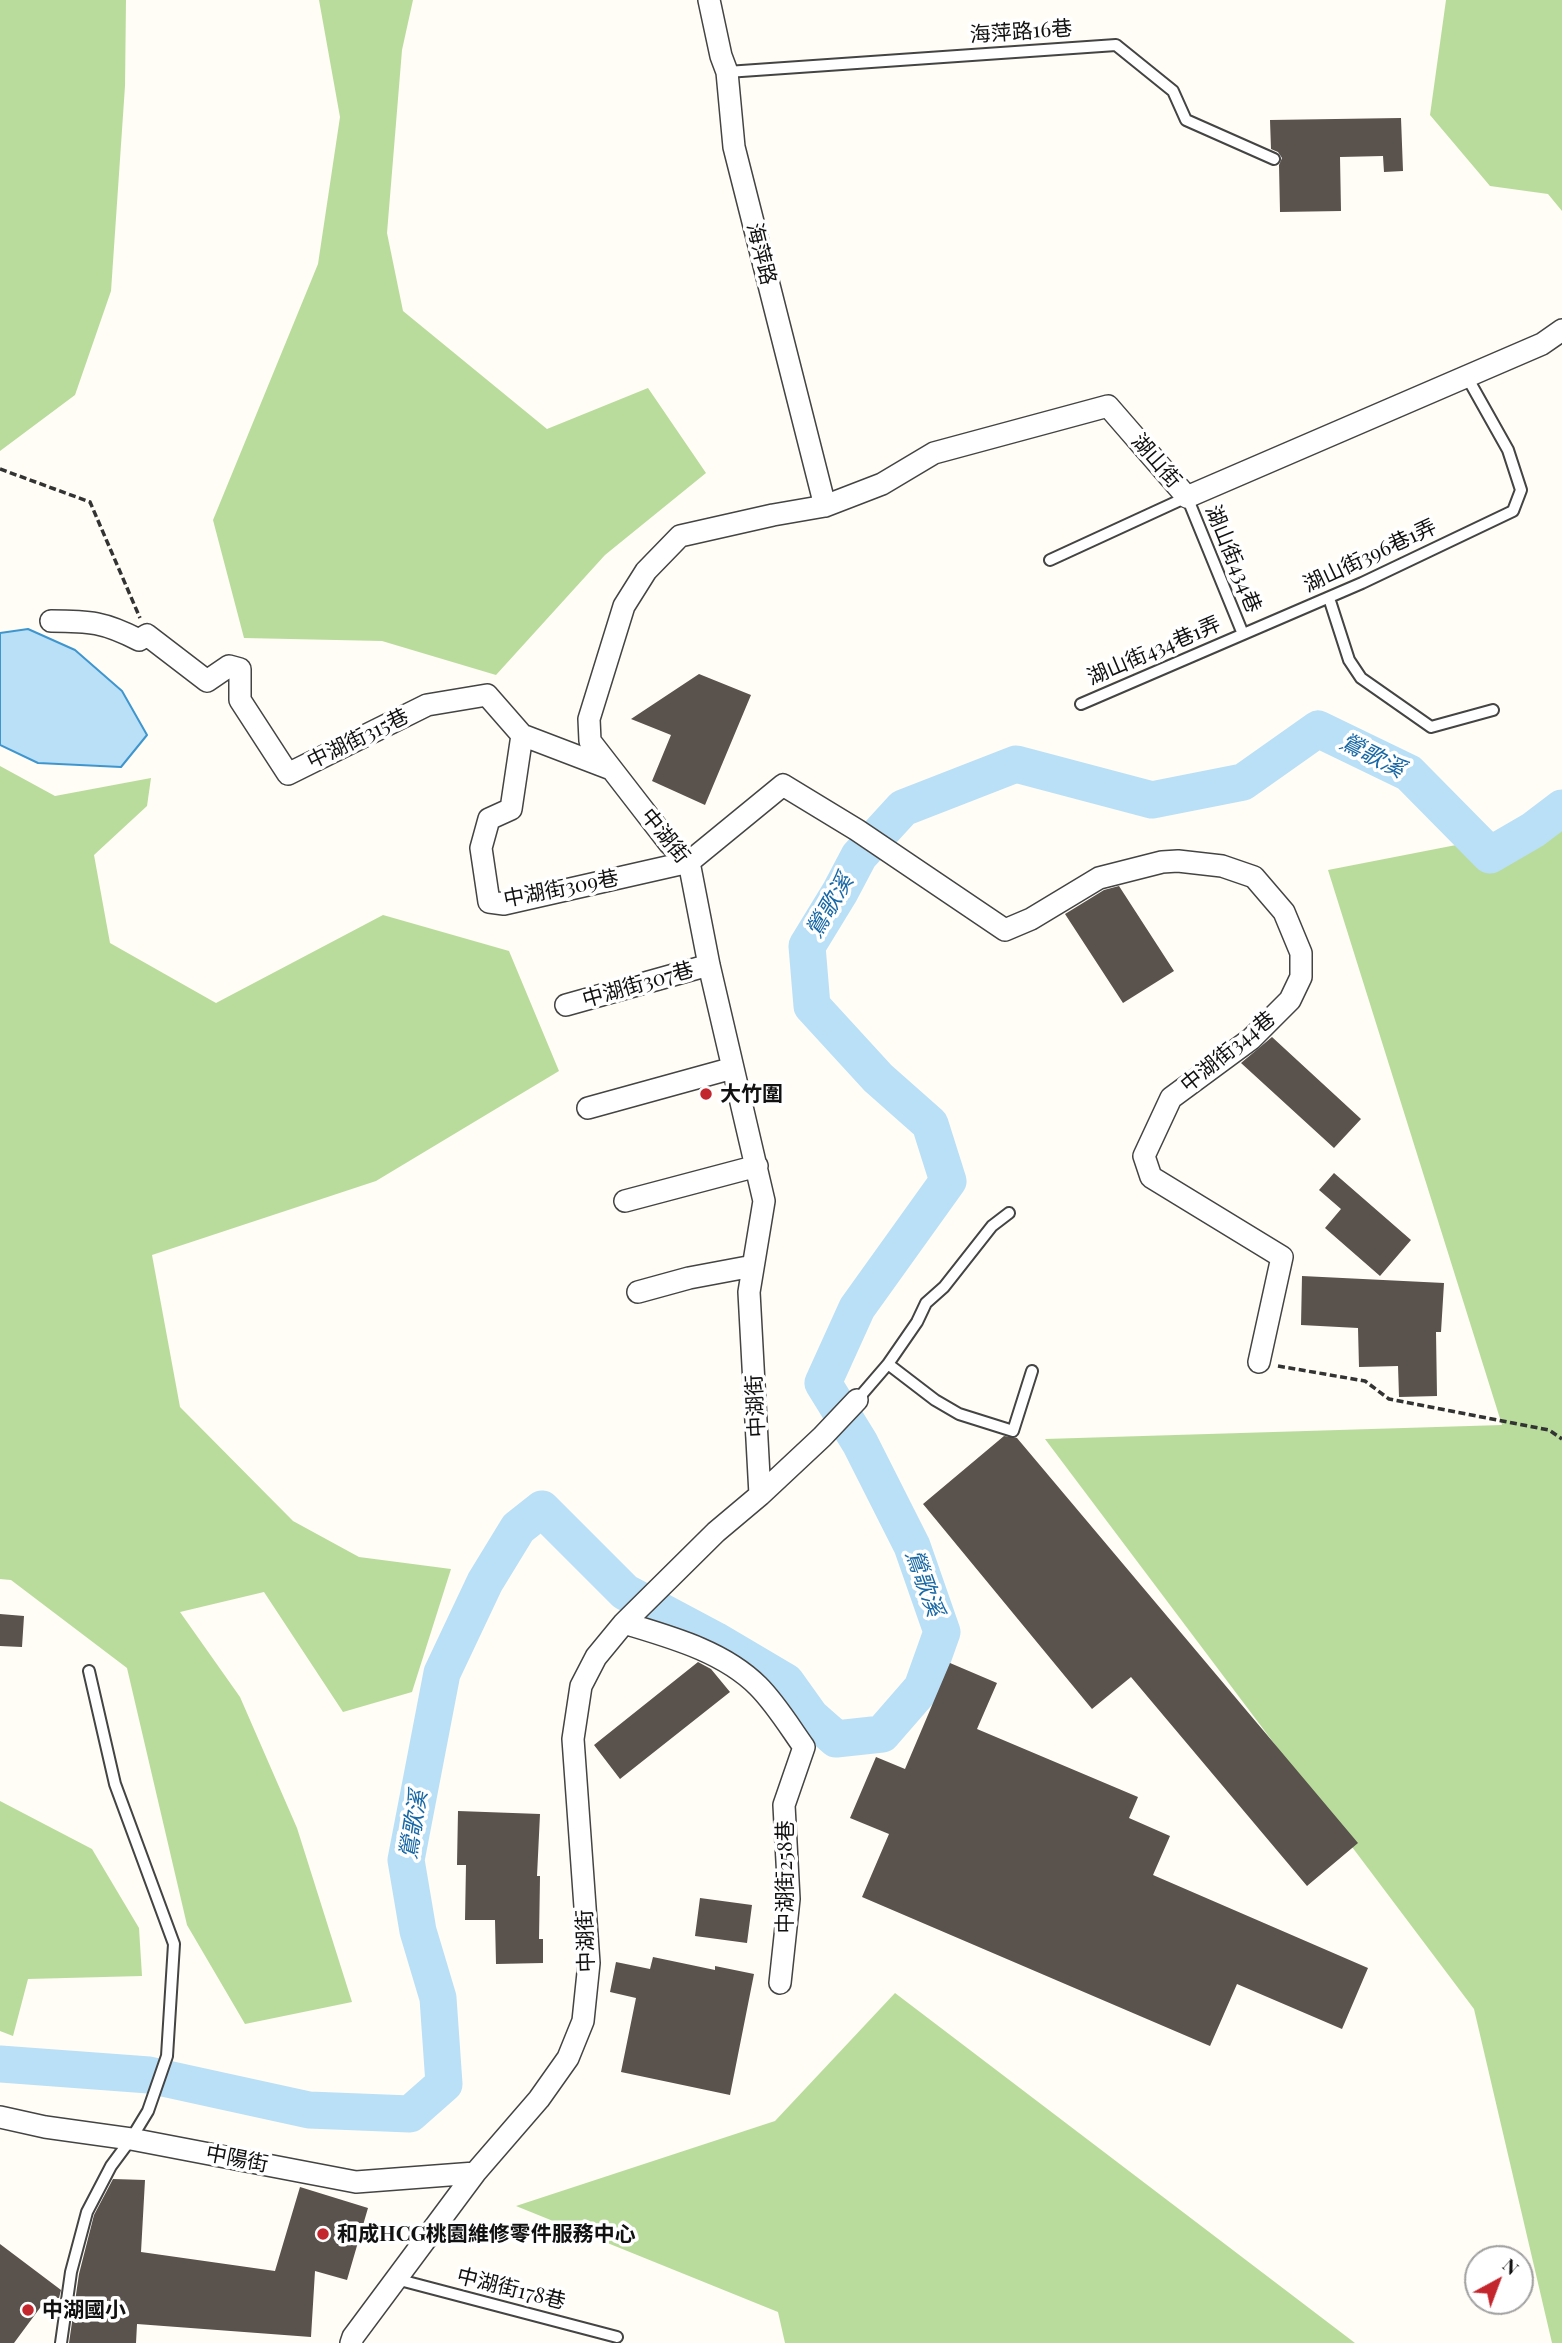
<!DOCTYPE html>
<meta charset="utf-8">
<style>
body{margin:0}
#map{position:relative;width:1562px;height:2343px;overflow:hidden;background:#fffdf5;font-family:"Playfair Display",serif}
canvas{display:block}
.north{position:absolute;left:1464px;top:2245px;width:70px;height:70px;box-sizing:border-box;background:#fff;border:2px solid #a0a0a0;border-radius:50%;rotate:41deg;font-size:19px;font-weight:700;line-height:28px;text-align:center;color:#111}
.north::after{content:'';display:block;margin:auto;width:24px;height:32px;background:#c4262e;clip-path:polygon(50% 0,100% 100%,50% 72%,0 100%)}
</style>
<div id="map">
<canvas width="1562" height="2343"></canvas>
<div class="north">N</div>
</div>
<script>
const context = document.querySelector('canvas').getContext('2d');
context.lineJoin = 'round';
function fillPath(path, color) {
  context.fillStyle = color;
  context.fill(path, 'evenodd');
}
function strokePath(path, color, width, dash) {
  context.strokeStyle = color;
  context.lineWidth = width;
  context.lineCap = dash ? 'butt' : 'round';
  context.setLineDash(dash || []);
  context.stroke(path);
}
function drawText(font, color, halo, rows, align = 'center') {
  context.font = font + ' "Playfair Display","Noto Sans TC",serif';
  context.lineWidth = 7;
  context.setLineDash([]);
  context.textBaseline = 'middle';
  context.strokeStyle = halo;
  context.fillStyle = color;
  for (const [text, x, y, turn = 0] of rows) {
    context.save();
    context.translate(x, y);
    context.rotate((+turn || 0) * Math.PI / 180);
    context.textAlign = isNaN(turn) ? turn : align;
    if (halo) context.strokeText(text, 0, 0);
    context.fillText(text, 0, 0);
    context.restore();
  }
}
fillPath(new Path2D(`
 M0,0H126L125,86L111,291L75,395L0,451Z
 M319,0H413L402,50L387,233L403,311L547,429L648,388L706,473L605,555L496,675L382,641L244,638L213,520L318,264L340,117Z
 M1446,0H1562V211L1548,194L1490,186L1430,115Z
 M0,766L55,796L151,778L147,806L94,855L110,943L216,1003L383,915L509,951L559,1071L376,1181L152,1255L180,1407L293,1521L359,1557L451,1569L412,1692L343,1712L264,1592L180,1612L240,1697L297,1828L352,2002L245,2024L187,1925L127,1668L11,1580L0,1579Z
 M1562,821V2343H1552L1474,2009L1045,1439L1502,1425L1328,870L1533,830Z
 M0,1801L92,1849L139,1928L142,1976L28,1979L13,2036L0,2031Z
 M895,1993L1355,2343H785L778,2312L516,2206L775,2121Z`), '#b9dc9c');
const water = new Path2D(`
 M28,629L75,650L122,691L147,735L121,767L38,763L0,745V633Z`);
fillPath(water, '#b9e0f7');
strokePath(water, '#3f96cf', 2);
strokePath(new Path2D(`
 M0,2064L149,2075L309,2110L410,2114L444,2084L438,1998L418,1931L406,1860L442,1673L485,1582L518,1528L542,1509L625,1592L715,1640L786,1682L811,1717L836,1739L882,1734L922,1688L942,1632L912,1546L860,1443L823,1383L857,1308L948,1181L930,1124L878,1078L812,1006L807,946L840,892L859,856L903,808L1016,764L1152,800L1243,782L1318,729L1409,773L1490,855L1533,830L1562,808`), '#b9e0f7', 37);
fillPath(new Path2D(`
 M1401,118L1403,171L1384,172L1383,156L1340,157L1341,211L1280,212L1279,165L1282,158L1278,152L1271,149L1270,120Z
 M699,674L751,695L705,805L652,781L671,735L631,719Z
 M1119,886L1174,971L1123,1003L1065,914L1104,890Z
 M1272,1037L1361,1119L1334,1148L1241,1063Z
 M1334,1173L1411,1240L1380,1276L1325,1228L1341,1209L1319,1190Z
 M1302,1276L1444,1283L1441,1332H1436L1437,1396L1399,1397L1398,1366L1359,1367L1358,1328L1301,1325Z
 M1004,1436L1017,1438L1358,1843L1307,1886L1131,1677L1092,1709L923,1504Z
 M0,1614L24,1616L22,1647L0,1646Z
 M698,1662L711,1669L730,1692L620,1779L594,1745Z
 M950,1663L997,1683L977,1729L1138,1797L1129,1818L1170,1836L1153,1875L1368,1968L1342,2029L1237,1984L1210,2046L862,1897L889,1834L850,1818L876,1757L905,1769Z
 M458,1811L540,1814L537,1876H540L539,1939H543V1963L496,1964L495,1920H465L466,1865H457Z
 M700,1898L752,1905L747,1943L695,1936Z
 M653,1957L715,1970V1966L754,1974L730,2095L621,2072L636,1998L610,1992L616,1962L650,1969Z
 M113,2179L145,2180L141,2252L275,2271L300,2187L368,2208L347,2280L315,2271L311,2337L137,2324L136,2343H69L79,2274L94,2215Z
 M0,2244L61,2290L59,2298L48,2297L14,2343H0Z`), '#5a524d');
const lane = new Path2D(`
 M727,72L1116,45L1173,91L1186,120L1274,159
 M1050,560L1187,497L1243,634
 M1329,598L1349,660L1361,678L1431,727L1493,710
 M1081,704L1362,583L1513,511L1521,490L1508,450L1467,377
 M1009,1213L992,1226L944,1287L926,1303L917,1322L888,1364L935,1400L959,1414L1013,1431L1032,1371
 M857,1400L888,1364
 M396,2279L617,2337
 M61,2343L71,2272L87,2212L111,2166L131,2139L148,2111L167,2056L174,1944L115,1784L89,1671`);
const street = new Path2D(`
 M709,0L721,56L727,72L734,147L825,506
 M51,621C90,621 104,622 139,640L147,635L207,681L229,666L240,669V700L288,774L427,705L487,695L522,735L611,769
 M522,735L511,809L489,819L481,848L489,902L504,904L689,862L783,785L857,830L1005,930L1031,919L1099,878L1162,862L1178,861L1222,866L1254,877L1284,912L1301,953V977L1290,1000L1251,1039L1171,1098L1144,1156L1151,1177L1282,1257L1259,1362
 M566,1005L709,965
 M588,1108L733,1068
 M625,1201L757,1166
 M638,1292L689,1278L753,1266
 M760,1495L822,1437L857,1400
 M624,1623C670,1637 723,1651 758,1686C776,1704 789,1726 804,1747L784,1805L789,1899L780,1983
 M0,2117L45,2127L131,2139L356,2182L475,2173
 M351,2343L353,2337L475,2173L539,2099L568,2058L583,2021L589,1963L573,1739L581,1686L596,1657L624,1623L716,1532L760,1495L749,1292L764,1201L709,965L689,862L669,843L590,741L589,719L624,606L646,571L680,536L773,515L825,506L882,484L934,453L1108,406L1187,497L1542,344L1562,330`);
strokePath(lane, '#444', 14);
strokePath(street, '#444', 24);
strokePath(new Path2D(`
 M0,469L90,502L140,618
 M1278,1366L1365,1381L1389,1399L1549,1430L1562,1439`), '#333', 3.5, [7, 3.5]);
strokePath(lane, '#fff', 10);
strokePath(street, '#fff', 21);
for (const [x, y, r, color] of [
 [706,1094,7,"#c4262e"],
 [323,2234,7,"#c4262e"],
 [28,2310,7,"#c4262e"]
]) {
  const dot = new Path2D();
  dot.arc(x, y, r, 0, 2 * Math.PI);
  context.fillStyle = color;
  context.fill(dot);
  strokePath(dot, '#fff', 2.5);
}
drawText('21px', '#111', '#fff', [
 ["海萍路16巷",1021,32,-4],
 ["海萍路",761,254,76],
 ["湖山街",1156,461,49],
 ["湖山街396巷1弄",1370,556,-25],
 ["湖山街434巷",1233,559,68],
 ["湖山街434巷1弄",1154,651,-23],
 ["中湖街315巷",358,739,-26],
 ["中湖街",665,836,51],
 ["中湖街309巷",561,889,-11],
 ["中湖街307巷",638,985,-16],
 ["中湖街344巷",1228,1052,-39],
 ["中湖街",756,1406,-93],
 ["中湖街258巷",785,1877,-90],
 ["中湖街",586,1941,-92],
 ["中陽街",237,2159,11],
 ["中湖街178巷",511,2289,14]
]);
drawText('bold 21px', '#111', '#fff', [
 ["大竹圍",720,1094],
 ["和成HCG桃園維修零件服務中心",337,2234],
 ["中湖國小",42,2310]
], 'left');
drawText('italic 23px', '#1768a6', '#fff', [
 ["鶯歌溪",1372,756,27],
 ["鶯歌溪",830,906,-60],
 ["鶯歌溪",924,1583,70],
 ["鶯歌溪",414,1825,-81]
]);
</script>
